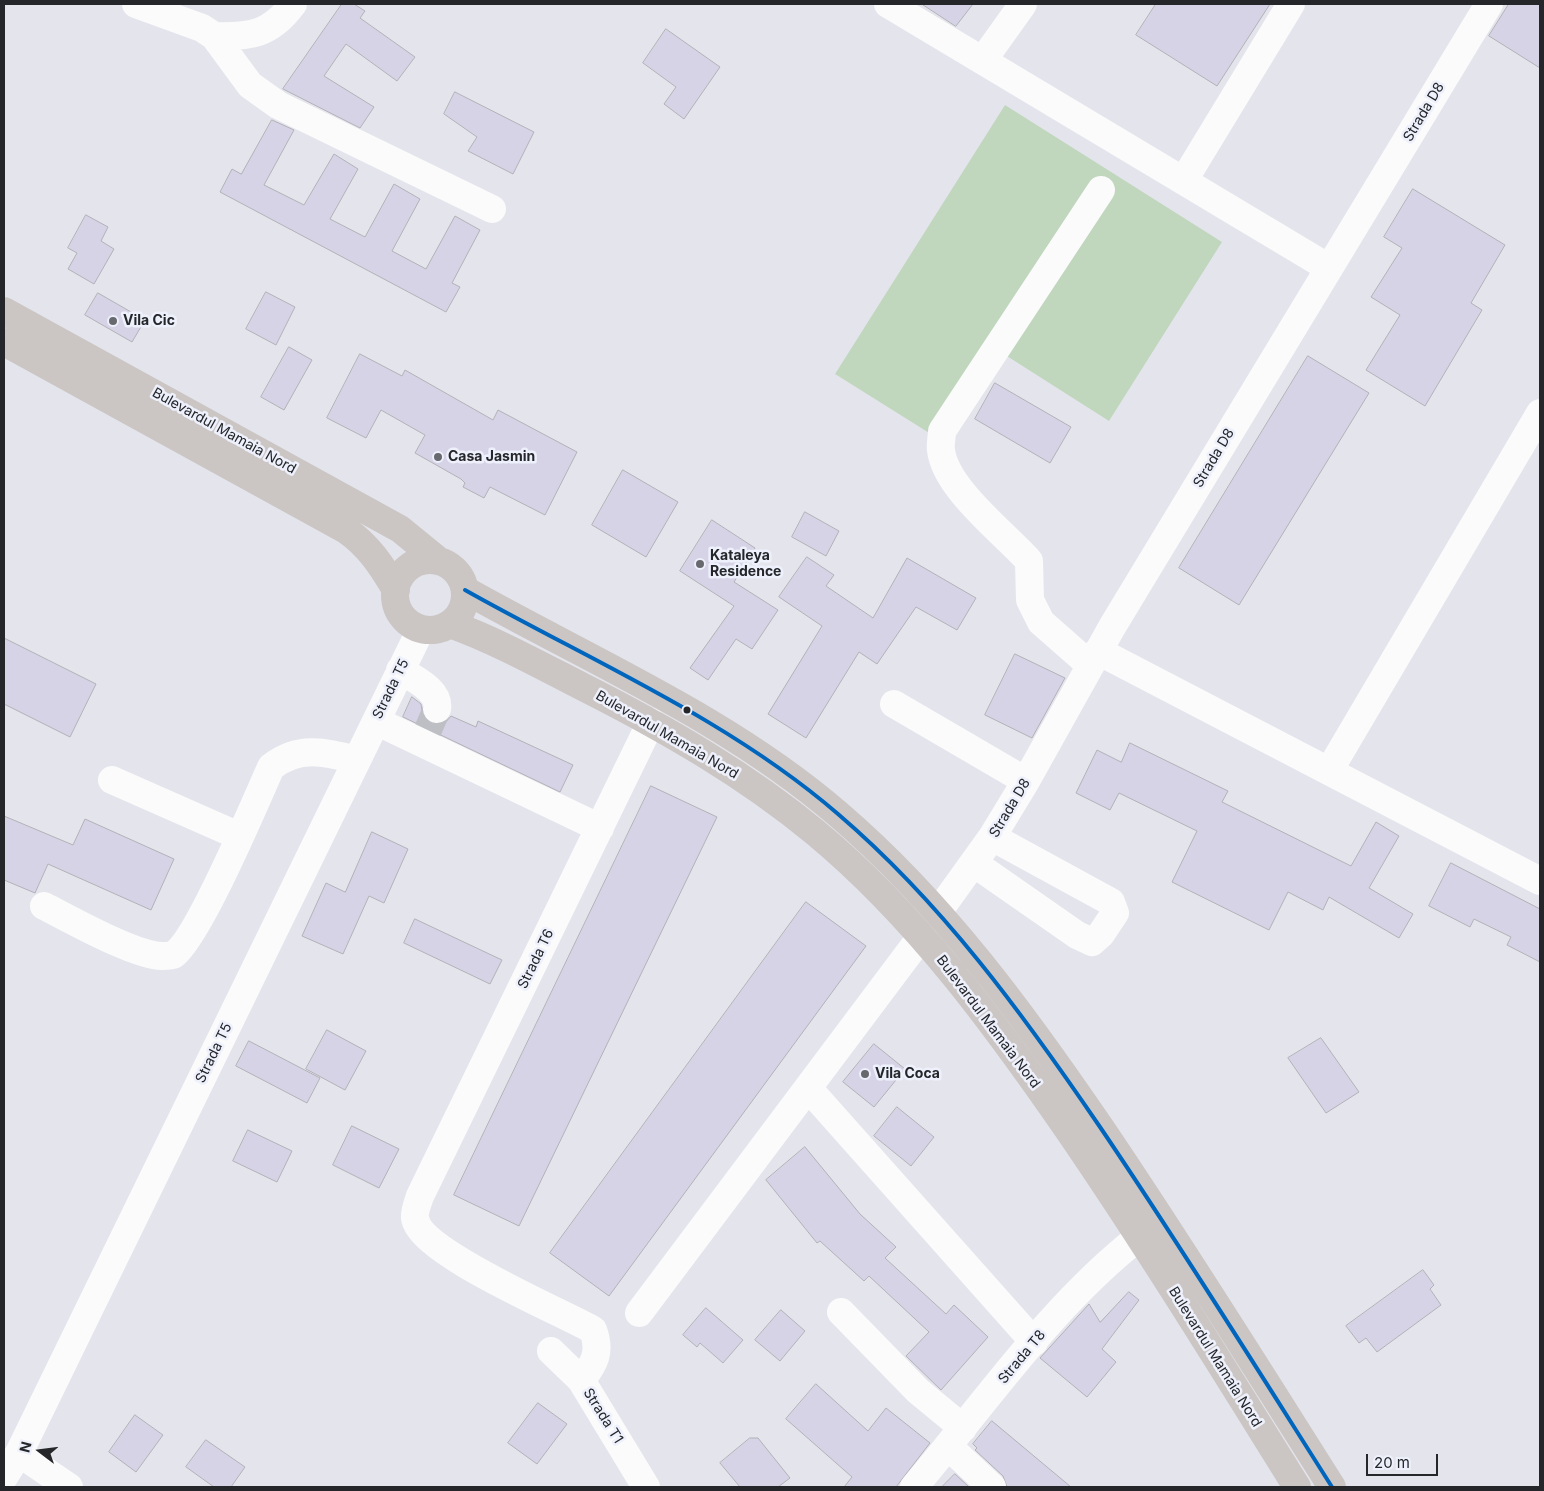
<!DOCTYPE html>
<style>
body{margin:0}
#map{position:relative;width:1544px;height:1491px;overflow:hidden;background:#e4e5ec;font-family:Inter,sans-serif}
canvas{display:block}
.frame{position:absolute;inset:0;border:5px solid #24262a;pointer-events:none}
.north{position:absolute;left:15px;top:1426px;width:50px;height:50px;-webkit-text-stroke:4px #eef1fc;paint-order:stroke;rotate:285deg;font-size:14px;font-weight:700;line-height:20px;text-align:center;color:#24262a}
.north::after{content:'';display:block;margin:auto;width:18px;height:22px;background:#24262a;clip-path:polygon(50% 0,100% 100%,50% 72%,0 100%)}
.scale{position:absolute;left:1366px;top:1454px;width:72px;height:22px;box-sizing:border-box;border:2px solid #24262a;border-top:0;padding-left:6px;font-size:15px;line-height:18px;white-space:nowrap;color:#24262a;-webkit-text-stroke:4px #eef1fc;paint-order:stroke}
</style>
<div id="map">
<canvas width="1544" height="1491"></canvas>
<div class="frame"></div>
<div class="north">N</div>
<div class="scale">20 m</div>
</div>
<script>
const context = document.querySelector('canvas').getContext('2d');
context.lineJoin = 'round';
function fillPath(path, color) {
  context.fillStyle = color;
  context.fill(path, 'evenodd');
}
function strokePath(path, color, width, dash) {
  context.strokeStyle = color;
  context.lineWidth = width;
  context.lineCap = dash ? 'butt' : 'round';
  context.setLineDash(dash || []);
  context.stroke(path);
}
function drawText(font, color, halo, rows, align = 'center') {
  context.font = font + ' Inter,sans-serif';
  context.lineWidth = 5;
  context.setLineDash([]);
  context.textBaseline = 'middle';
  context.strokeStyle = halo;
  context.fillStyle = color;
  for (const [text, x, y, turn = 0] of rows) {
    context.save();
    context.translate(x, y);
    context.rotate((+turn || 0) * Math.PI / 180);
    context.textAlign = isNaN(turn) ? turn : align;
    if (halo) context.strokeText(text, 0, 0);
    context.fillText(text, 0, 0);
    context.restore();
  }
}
fillPath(new Path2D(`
 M1005,105L1222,242L1109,421L999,351L942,441L835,374Z`), '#c0d7be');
const building = new Path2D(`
 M342,4H354L365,11L360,18L415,57L397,81L346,44L324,76L374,107L360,128L283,89Z
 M922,4H973L956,26Z
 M1156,4H1270L1217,86L1136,35Z
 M1509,4H1540V68L1489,36Z
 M666,29L720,67L684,119L664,104L676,87L643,63Z
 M455,92L534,132L513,174L468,151L477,137L444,114Z
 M272,120L294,130L264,185L304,205L334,154L358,169L330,219L365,237L394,184L420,199L392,251L426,269L455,216L480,230L452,283L460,287L446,312L220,192L232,169L241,174Z
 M1413,189L1505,245L1471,303L1482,310L1425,406L1366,370L1400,315L1371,297L1402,248L1384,237Z
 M86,215L108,227L101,241L114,249L94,284L68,269L77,253L68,248Z
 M266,292L295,307L276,345L246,329Z
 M98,293L145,320L132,342L85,315Z
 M289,347L312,360L284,410L261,397Z
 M360,354L402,376L405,370L493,420L498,410L577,452L545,515L490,487L484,498L463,487L465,483L461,479L415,453L425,435L381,410L366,438L327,418Z
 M1308,356L1369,393L1239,605L1179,568Z
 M995,383L1071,427L1050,463L975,419Z
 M623,470L678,502L646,557L592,525Z
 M805,512L839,531L826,556L792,537Z
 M712,520L755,548L734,582L778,610L752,649L736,639L708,680L690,668L734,606L680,571Z
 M807,557L834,575L826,586L873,618L907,558L976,598L957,630L916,607L877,664L859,652L806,738L768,714L822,626L779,597Z
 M4,638L96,684L70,737L4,704Z
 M1015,654L1065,678L1032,738L985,715Z
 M412,697L421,704L423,717L430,723L438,725L445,723L451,716L476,727L478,721L573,765L560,792L403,717Z
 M1130,743L1228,791L1222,802L1351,866L1376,822L1399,836L1369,888L1413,914L1399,938L1329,897L1323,910L1288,892L1269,930L1172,882L1197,831L1119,793L1110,810L1076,793L1097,750L1121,762Z
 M651,786L717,817L519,1226L454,1195Z
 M4,816L73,845L85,819L174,859L151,910L48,864L35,893L4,880Z
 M372,832L408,849L384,903L369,896L343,954L302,936L326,883L345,892Z
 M1451,863L1540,909V962L1507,945L1511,937L1474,919L1470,927L1429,906Z
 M806,902L866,946L609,1296L550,1253Z
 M415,919L502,960L490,984L404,943Z
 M327,1030L366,1051L345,1090L306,1069Z
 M1321,1038L1359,1092L1326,1113L1288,1058Z
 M249,1041L320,1078L307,1103L236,1066Z
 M874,1044L905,1069L874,1107L843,1082Z
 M897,1107L934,1137L911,1166L874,1136Z
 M352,1126L399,1149L379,1188L333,1165Z
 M248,1130L292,1151L277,1182L233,1161Z
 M805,1147L860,1214L896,1247L885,1258L946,1314L954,1305L988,1337L941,1390L906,1356L929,1332L869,1276L864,1281L820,1241L817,1243L766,1180Z
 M1423,1270L1434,1285L1430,1289L1441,1305L1377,1352L1366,1338L1359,1343L1346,1326Z
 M1129,1292L1139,1300L1102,1349L1116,1362L1087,1397L1040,1358L1089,1304L1100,1322Z
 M706,1308L743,1340L723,1363L700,1343L697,1347L683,1335Z
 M781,1310L805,1331L780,1361L755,1340Z
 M816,1384L868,1431L886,1408L930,1443L896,1487H844L852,1477L786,1419Z
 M538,1403L567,1424L537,1464L508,1443Z
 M135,1415L163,1435L136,1472L109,1452Z
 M992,1421L1071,1487H1007L1003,1476L975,1450L977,1448L973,1444Z
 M750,1438H758L790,1478L778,1487H740L720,1463Z
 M206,1440L245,1467L231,1487H214L186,1467Z
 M955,1474L969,1487H942Z`);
fillPath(building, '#d6d3e6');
strokePath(building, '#b1b1b6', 1);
strokePath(new Path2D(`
 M427,732L437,709`), '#bebfc5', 28, [28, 14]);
strokePath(new Path2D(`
 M136,4L202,28L214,36L250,85L278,105L492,209
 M888,4L1329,268
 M214,36C250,37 270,35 293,4
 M983,60L1023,4
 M1184,180L1291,4
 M1098,651L1540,881
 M1090,665L1041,622L1030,600L1029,561C1004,533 945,488 941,450C940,444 942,437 942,431L1101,190
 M400,670C414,679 440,690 437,709
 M894,704L1026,781
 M376,721L600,828
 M1329,771L1540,413
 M112,780L239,836
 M975,864L1077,935L1092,942L1101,934L1115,913L1111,902L992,837
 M44,906C70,919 135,956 162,956C164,956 171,956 173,955C196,942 257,799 271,767C299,745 325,752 357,760
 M938,912L992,837L1026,781L1112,627L1489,4
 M808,1088L1034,1342
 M841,1312L918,1391L963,1428
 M639,1313L921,937
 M551,1351L581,1380L646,1487
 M581,1380C595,1364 601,1351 593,1330C560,1311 420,1253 415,1218C414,1212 418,1202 420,1196L651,722
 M948,1446L992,1487
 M19,1453L69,1487
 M4,1477L19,1453L421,629
 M914,1487C986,1402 1051,1306 1139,1237`), '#fbfbfc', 28);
strokePath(new Path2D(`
 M4,311L400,529L438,560
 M4,342L346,530C369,546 382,566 396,590
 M395 595a35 35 0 1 1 70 0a35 35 0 1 1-70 0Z
 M465,590C591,661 728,719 838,814C942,903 1023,1014 1100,1127C1180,1245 1256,1367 1332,1487
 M450,624C497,641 540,665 585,688C666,729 746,775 816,833C917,917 995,1024 1069,1131C1149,1248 1223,1368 1297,1487`), '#cbc6c4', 28);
strokePath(new Path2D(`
 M465,590C591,661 728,719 838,814C942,903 1023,1014 1100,1127C1180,1245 1256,1367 1332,1487`), '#0065bd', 4);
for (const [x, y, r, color] of [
 [113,321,5,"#67696e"],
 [438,457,5,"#67696e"],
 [700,564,5,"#67696e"],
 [687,710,4.5,"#24262a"],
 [865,1074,5,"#67696e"]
]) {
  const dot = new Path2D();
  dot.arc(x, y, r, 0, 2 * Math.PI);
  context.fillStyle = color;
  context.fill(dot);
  strokePath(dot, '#eef1fc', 2);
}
drawText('14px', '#24262a', '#eef1fc', [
 ["Strada D8",1424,112,-59],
 ["Bulevardul Mamaia Nord",224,431,29],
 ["Strada D8",1214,458,-59],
 ["Strada T5",391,689,-64],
 ["Bulevardul Mamaia Nord",667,735,30],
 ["Strada D8",1010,808,-59],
 ["Strada T6",536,959,-64],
 ["Bulevardul Mamaia Nord",988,1022,53],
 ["Strada T5",214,1053,-64],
 ["Strada T8",1022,1357,-50],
 ["Bulevardul Mamaia Nord",1215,1357,58],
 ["Strada T1",603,1416,58]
]);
drawText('bold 14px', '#24262a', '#eef1fc', [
 ["Vila Cic",123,321],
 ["Casa Jasmin",448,457],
 ["Kataleya",710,556],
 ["Residence",710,572],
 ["Vila Coca",875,1074]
], 'left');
</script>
